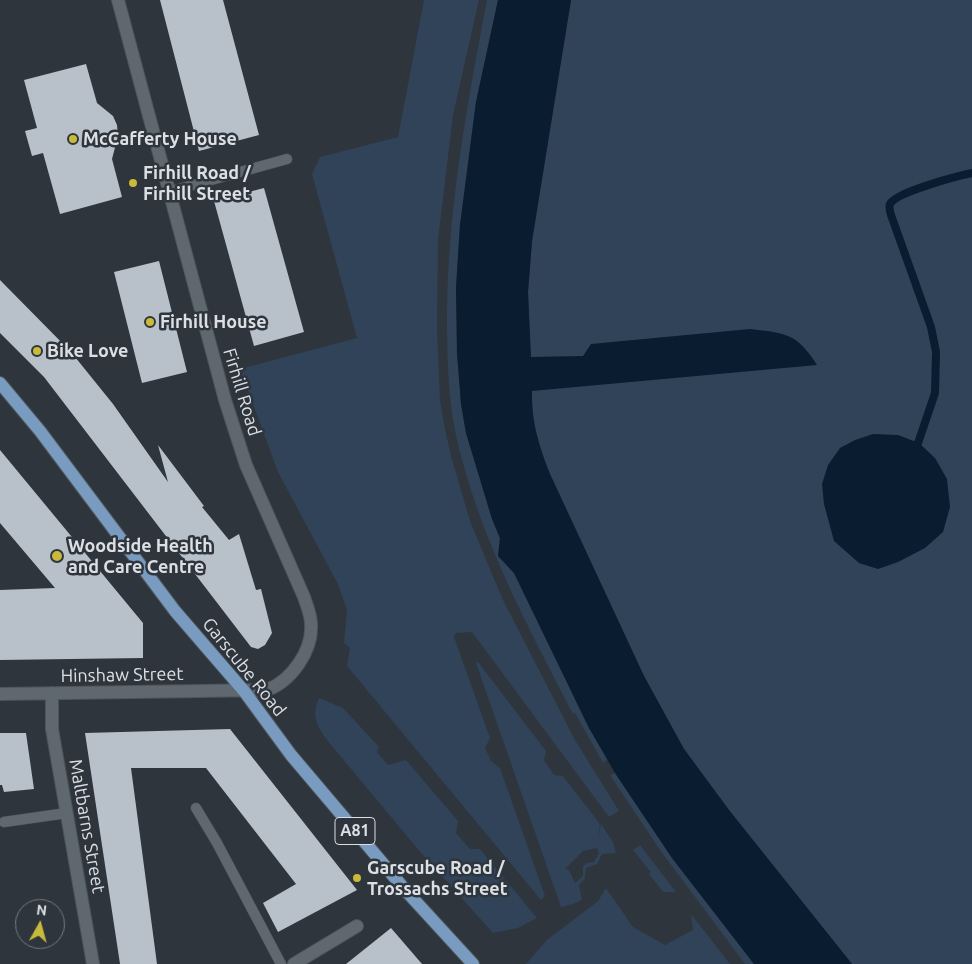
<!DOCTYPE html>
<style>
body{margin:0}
#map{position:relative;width:972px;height:964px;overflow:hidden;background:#2e353d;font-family:Ubuntu,sans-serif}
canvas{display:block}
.north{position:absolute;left:15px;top:899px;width:50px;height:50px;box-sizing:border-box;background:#2e353d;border:1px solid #747980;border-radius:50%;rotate:7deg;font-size:14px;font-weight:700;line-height:20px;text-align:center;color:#dce0e5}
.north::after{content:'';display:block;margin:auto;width:18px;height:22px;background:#caba39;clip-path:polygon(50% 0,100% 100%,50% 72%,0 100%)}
</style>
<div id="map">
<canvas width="972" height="964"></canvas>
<div class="north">N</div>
</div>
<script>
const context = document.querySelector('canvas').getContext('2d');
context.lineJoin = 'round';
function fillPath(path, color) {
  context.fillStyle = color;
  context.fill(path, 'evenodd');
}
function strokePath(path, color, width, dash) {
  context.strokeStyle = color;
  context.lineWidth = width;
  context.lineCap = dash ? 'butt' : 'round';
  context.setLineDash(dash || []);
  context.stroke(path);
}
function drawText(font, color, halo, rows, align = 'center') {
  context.font = font + ' Ubuntu,sans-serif';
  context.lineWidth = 5;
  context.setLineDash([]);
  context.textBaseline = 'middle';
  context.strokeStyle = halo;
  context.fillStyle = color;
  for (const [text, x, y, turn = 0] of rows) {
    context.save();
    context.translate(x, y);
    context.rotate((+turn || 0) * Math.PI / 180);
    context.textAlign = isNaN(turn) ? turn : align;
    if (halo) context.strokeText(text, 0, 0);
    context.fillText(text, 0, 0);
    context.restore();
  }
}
fillPath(new Path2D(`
 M424,0H479L453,115L438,240L437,328L440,401L445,429L451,456L470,521L502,598L575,740L619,811L609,817L472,632L456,633L454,637L490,738L485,748L491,761L500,768L545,896L541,900L347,666L350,648L344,643L347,610L338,584L278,472L240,369L357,338L312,174L320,157L398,137Z
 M487,0H498L476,102L460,225L456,288L457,353L461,404L466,433L492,519L500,539L498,556L514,573L589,728L608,759L603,763L575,713L573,714C529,629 484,546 460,452C448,408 447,359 447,314C448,208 467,104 487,0Z
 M571,0H972V964H852L729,810L684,749L644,676L550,474L539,447L533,425L528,292L532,241Z
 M478,662L546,751L544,760L554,775L563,776L600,824L598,840L601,824L613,842L616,853L602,854L597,864L586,868L585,878L579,885L582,900L573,904L561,907L476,663ZM597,848L599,853L594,862L587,863L583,866V876L575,883L569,870L565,869L583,851Z
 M319,698L343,708L379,747L377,752L388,765L406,760L458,821L456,833L470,849H480L537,918L518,928L493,933L422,854L327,740C317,726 311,716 319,698Z
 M615,773L672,858L754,964H745L660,850L610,775Z
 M640,845L676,892H663L649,874L651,871L649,870L633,850Z
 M606,888L633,927L665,945L693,930L691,914L730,964H526L547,940L598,901Z`), '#304358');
fillPath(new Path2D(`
 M498,0H571L532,241L528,292L531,357L583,356L591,344L750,329C785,333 797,333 817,365L532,391C531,421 539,446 550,474L644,676L684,749L729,810L852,964H754L672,858L615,773L589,728L514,573L498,556L500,538L492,519L466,433L461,404L457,353L456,288L460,225L476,102Z
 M873,434L898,435L919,443L935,458L947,479L950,507L943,532L925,548L898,562L878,569L859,563L834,541L824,504L822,484L828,465L840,448L855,440Z`), '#091c30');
strokePath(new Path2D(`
 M915,452L935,393L936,352L931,327L891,215C890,212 889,207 890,204C896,192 958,176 972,173`), '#091c30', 8);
fillPath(new Path2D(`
 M160,0H223L259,135L199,151Z
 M86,64L97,103L113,116L117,125L118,136L112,159L122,197L60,214L43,153L32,156L25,131L37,128L24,80Z
 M264,188L304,332L254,346L214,201Z
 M159,261L187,372L142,383L114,272Z
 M0,280L71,352L113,404L168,482L158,445L204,506L202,507L229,540L239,534L256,590L261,589L272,633L265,645L258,649L251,647L44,377L0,333Z
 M0,450L143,623V658L0,660V590L55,588L0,523Z
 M230,729L357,890L278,932L263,903L296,884L206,768H131L157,964H120L85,733Z
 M0,733H26L34,789L4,792L2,785H0Z
 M391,928L422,964H346Z`), '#b8c0ca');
const lane = new Path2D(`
 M168,192L287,159
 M196,808L217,843L281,964
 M4,822L67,813`);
const street = new Path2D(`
 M52,693V729L93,964
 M0,694L267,690C291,681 313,651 311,624C311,615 307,606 304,597L246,465L225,400L118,0
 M294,964L357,926`);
const primary = new Path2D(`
 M0,383L40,431L175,611L244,691L291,755L407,892L473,964`);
strokePath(lane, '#4d545a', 11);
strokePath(street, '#4d545a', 14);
strokePath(primary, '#4d545a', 14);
strokePath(lane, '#5f676f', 10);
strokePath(street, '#5f676f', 12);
strokePath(primary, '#799bc0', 12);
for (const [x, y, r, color] of [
 [73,139,5,"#caba39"],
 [133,183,5,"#caba39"],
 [150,322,5,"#caba39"],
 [37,351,5,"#caba39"],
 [57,556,6,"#caba39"],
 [357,878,5,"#caba39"]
]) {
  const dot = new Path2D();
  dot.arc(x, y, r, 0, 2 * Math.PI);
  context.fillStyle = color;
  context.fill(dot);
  strokePath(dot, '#2e353d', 2);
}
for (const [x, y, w] of [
 [355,831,40]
]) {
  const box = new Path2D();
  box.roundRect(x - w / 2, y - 13.5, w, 27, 4);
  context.fillStyle = '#2e353d';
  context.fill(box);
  strokePath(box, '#dce0e5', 1);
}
drawText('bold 16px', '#dce0e5', null, [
 ["A81",355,831]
]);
drawText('bold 18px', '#dce0e5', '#2e353d', [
 ["McCafferty House",83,139],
 ["Firhill Road /",143,173],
 ["Firhill Street",143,194],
 ["Firhill House",160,322],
 ["Bike Love",47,351],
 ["Woodside Health",68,546],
 ["and Care Centre",68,567],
 ["Garscube Road /",367,868],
 ["Trossachs Street",367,889]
], 'left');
drawText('18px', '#dce0e5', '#2e353d', [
 ["Firhill Road",242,392,73],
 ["Garscube Road",244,667,51],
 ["Hinshaw Street",122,675,-1],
 ["Maltbarns Street",87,826,80]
]);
</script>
